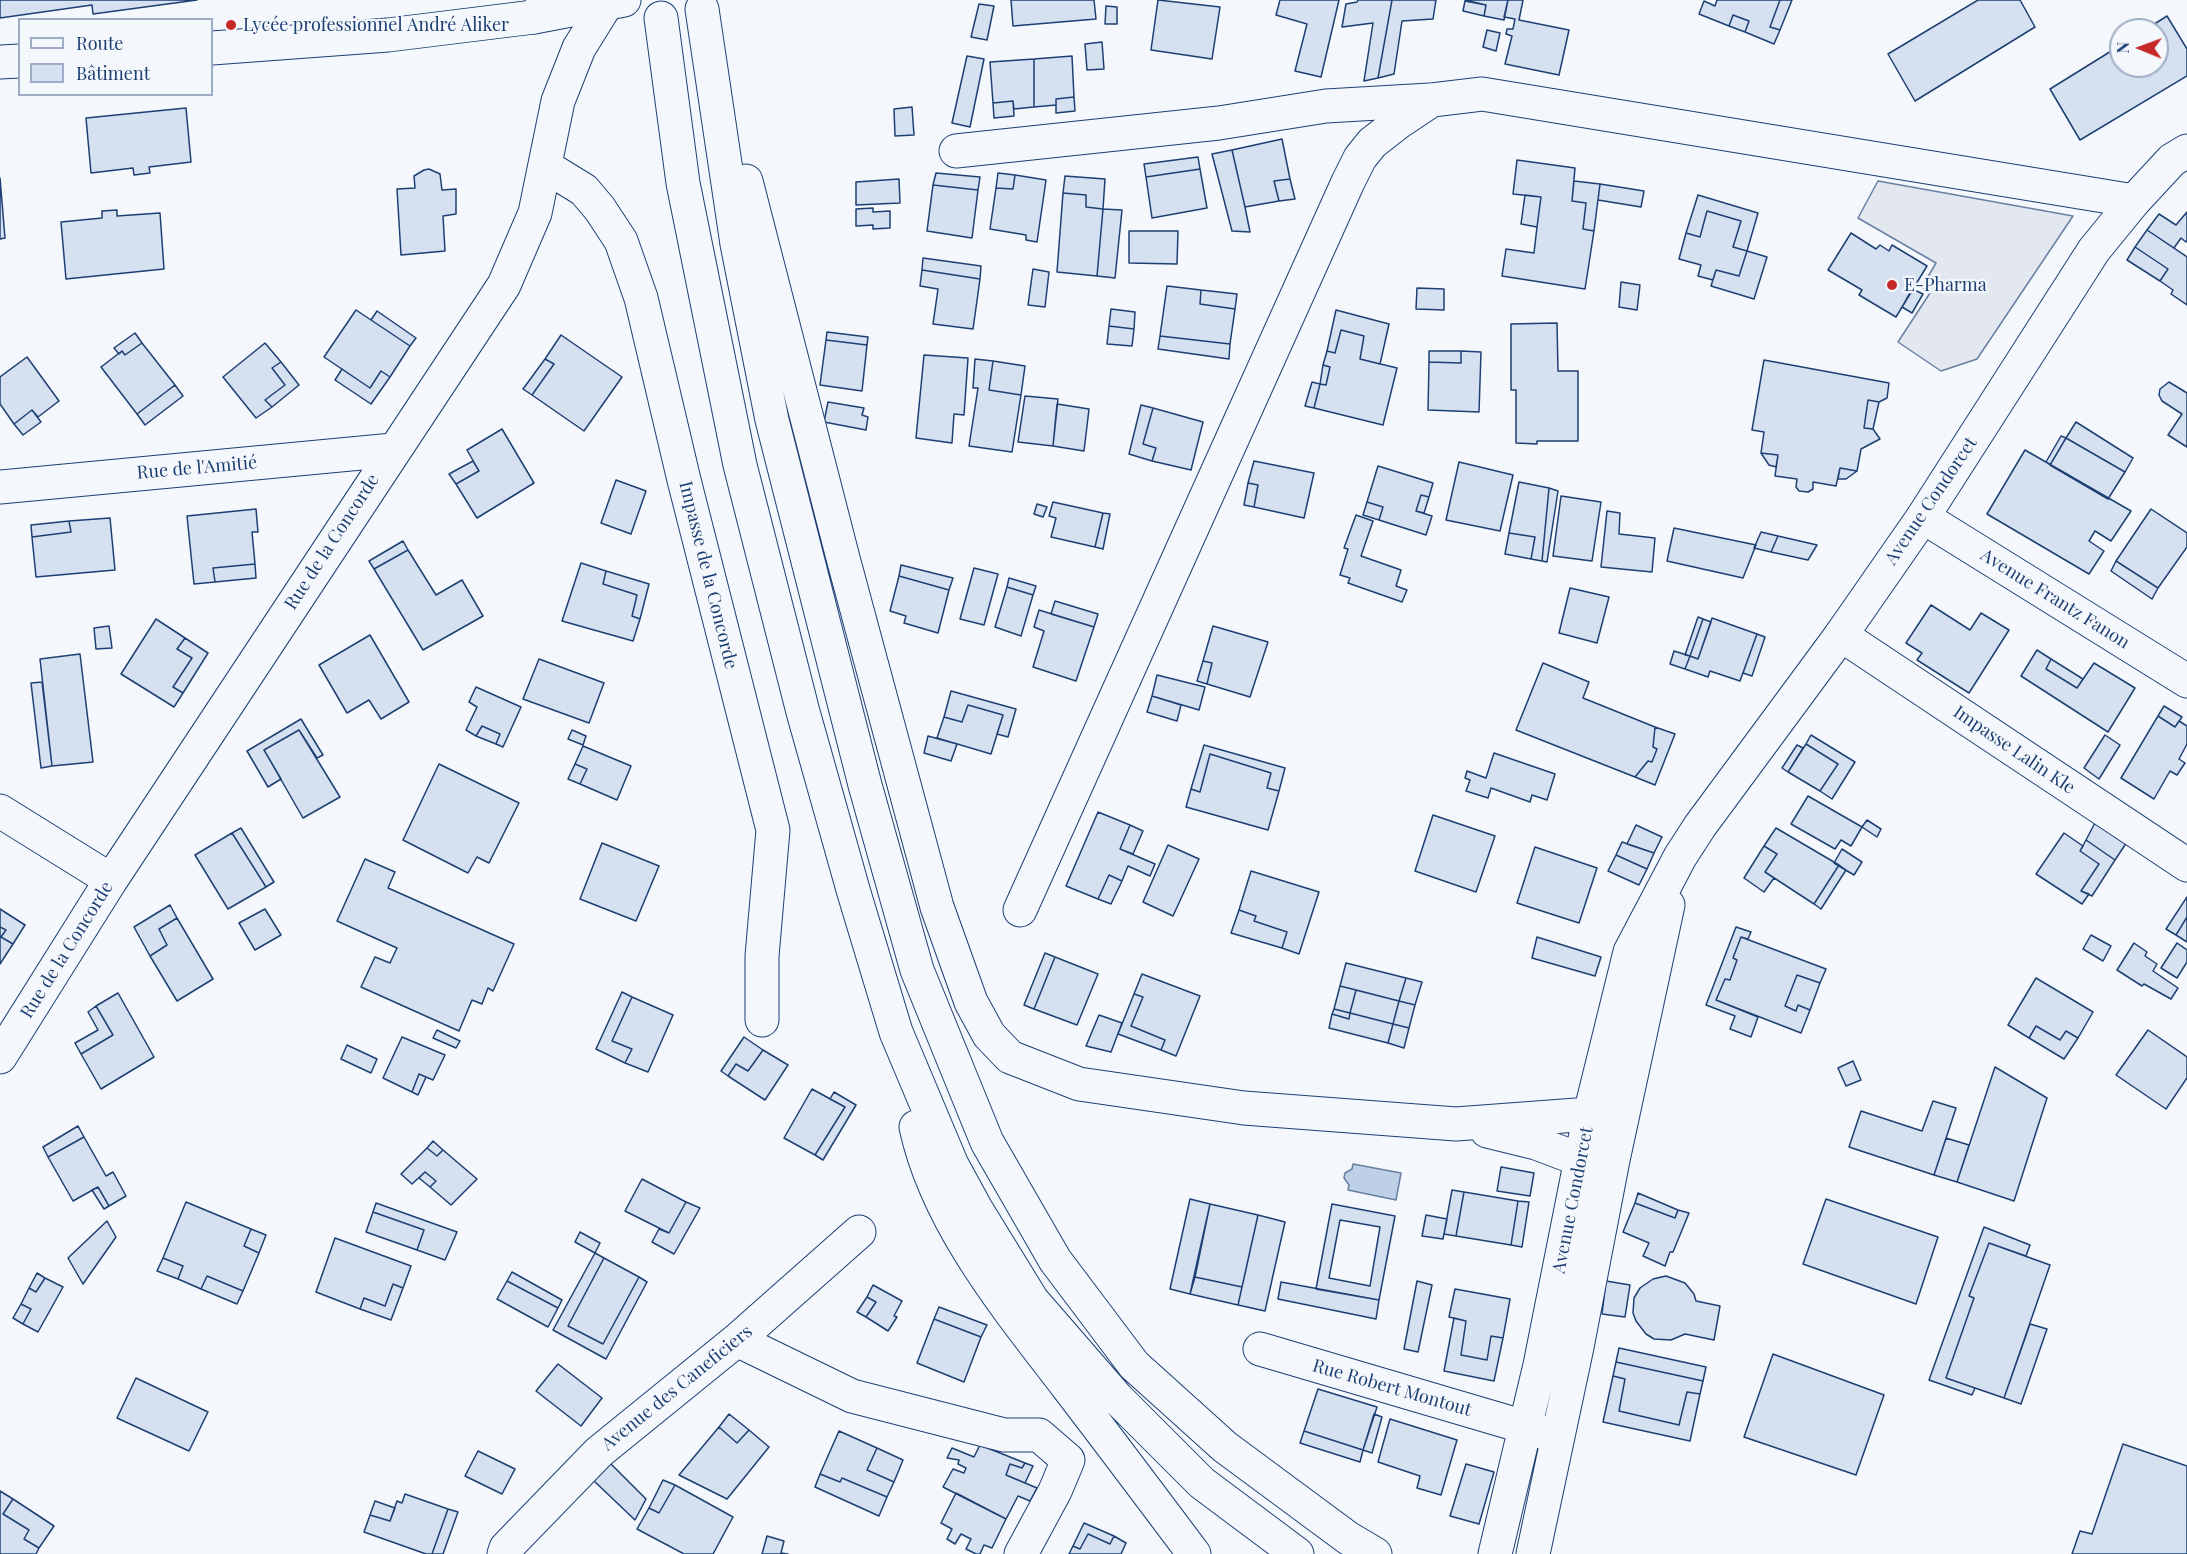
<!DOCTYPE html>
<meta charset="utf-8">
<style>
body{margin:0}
#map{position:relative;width:2187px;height:1554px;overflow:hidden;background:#f4f7fb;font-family:"Playfair Display",serif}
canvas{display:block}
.legend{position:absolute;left:18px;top:18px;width:195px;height:78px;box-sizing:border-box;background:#f4f7fb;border:2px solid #9eadc5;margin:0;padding:8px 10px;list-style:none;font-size:18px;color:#1d3f73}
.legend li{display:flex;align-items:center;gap:12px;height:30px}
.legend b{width:30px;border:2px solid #9eadc5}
.north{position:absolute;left:2109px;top:18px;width:60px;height:60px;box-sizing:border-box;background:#f4f7fb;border:2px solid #9eadc5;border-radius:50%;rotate:271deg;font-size:16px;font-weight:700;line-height:24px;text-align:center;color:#1d3f73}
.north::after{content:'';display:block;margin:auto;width:21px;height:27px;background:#c62828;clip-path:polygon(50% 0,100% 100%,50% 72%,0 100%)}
</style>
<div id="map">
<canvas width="2187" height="1554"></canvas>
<ul class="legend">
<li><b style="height:8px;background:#f4f7fb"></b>Route</li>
<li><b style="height:16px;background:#d5e0f0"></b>Bâtiment</li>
</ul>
<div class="north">N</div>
</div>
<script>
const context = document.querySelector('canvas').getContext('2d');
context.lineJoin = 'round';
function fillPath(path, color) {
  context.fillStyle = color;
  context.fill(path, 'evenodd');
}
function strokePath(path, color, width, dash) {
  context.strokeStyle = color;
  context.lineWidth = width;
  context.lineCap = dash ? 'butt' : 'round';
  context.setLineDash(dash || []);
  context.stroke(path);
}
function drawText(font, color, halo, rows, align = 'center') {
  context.font = font + ' "Playfair Display",serif';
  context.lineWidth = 4.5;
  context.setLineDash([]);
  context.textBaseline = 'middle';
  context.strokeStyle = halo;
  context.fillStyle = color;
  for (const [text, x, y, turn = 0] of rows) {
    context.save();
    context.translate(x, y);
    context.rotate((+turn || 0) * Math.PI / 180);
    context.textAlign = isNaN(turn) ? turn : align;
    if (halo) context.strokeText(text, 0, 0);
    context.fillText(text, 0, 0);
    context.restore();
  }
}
const parking = new Path2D(`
 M1878,181L2073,216L1977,359L1941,371L1898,342L1930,293L1922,287L1936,263L1858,218Z`);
fillPath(parking, '#e3e8f0');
strokePath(parking, '#687fa3', 1.5);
const water = new Path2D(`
 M1353,1164L1401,1173L1396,1200L1348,1190L1349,1185L1344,1178L1345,1173L1352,1169Z`);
fillPath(water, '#bed0e5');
strokePath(water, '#687fa3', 1.5);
const building = new Path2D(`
 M0,0H197L93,14L92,5L0,18Z
 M1011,0H1094L1096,19L1013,26Z
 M1158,0L1220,7L1212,59L1151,50Z
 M1280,0H1339L1321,77L1295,71L1307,24L1276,15Z
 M1358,0H1392L1378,78L1364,81L1373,23L1342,27L1346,4L1357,2Z
 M1392,0H1436L1433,19L1402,21L1394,74L1378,78Z
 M1465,0H1508L1504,20L1484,16L1486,5Z
 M1508,0H1523L1519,20L1569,30L1559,75L1505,64L1512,36L1506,34L1507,29H1513L1515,19L1504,17Z
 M1717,0H1780L1770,27L1780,30L1774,44L1745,32L1749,21L1733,15L1729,26L1699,14L1704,1L1715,6Z
 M1780,0H1792L1780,30L1770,27Z
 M1978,0H2020L2035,27L1915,101L1888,54Z
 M1465,1L1486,5L1484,16L1463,11Z
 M979,4L994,6L987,40L971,37Z
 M1106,6L1117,7V24H1105Z
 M1733,15L1749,21L1745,32L1729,26Z
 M2167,16L2187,49V76L2080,140L2050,89L2121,45V66H2157V30H2145Z
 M1487,30L1500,33L1496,51L1483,47Z
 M1102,42L1104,69L1087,70L1085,44Z
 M967,56L984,59L970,127L952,123Z
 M1072,56L1074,97L1056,99V105L1034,107V59Z
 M1034,59V107L1014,109L1013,101L993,103L990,62Z
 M1074,97L1075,111L1056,113V99Z
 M1013,101L1014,116L994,118L993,103Z
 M912,107L914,135L895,136L894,109Z
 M186,108L191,162L149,167L150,173L134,175L133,168L91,173L86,118Z
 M1282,139L1290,179L1274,181L1279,201L1245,207L1232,150Z
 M1232,150L1245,207L1250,232L1232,231L1212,154Z
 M1198,157L1200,169L1146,177L1144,164Z
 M1517,160L1575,168L1572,201L1586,203L1583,229L1594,231L1585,289L1502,276L1506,249L1534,253L1537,227L1541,197L1513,194Z
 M429,169L440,174L442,190L456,189V214L443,216L445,251L401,255L397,189L415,188L414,176L424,170Z
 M1200,169L1207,208L1152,218L1146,177Z
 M936,173L980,177L978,190L933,185Z
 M998,173L1015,175L1013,189L996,188Z
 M1015,175L1046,180L1037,242L1026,240V235L990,229L996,188L1013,189Z
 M1065,176L1105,179L1103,209L1086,207V195L1063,193Z
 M0,178L5,238L0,239Z
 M899,179L900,203L856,205V182Z
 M1290,179L1295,199L1279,201L1274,181Z
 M1574,181L1600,184L1594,231L1583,229L1586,203L1572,201Z
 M1600,184L1644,191L1641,207L1598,200Z
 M933,185L978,190L972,238L927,231Z
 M1063,193L1086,195V207L1103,209L1097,276L1057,272Z
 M1525,195L1541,197L1537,227L1521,224Z
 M1698,195L1758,213L1747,251L1733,247L1741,221L1707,211L1700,237L1686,233Z
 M873,208V212L890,211V228L873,229V225L856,226V209Z
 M1103,209L1122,210L1115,278L1097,276Z
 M117,210V216L160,213L164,269L66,279L61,222L102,218V211Z
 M1707,211L1741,221L1733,247L1747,251L1739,276L1716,270L1713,280L1698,276L1701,265L1679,259L1686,233L1700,237Z
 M2187,212V240L2186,242L2181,238L2174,248L2147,230L2159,214L2176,225Z
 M2147,230L2187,257V305L2171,294L2173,290L2160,281L2168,269L2135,247Z
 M1129,231H1178L1177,264L1129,263Z
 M1851,233L1876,249L1880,245L1889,251L1892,245L1927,266L1896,317L1859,295L1862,290L1828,270Z
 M2135,247L2168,269L2160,281L2127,260Z
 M1747,251L1767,257L1754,299L1711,286L1716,270L1739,276Z
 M923,258L981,266L980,279L922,270Z
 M1033,269L1049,272L1045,307L1028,305Z
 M922,270L980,279L973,329L933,324L938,289L920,286Z
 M1621,282L1640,285L1637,310L1619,307Z
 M1167,286L1201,290L1200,304L1235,309L1230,344L1160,336Z
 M1417,288L1444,289V310L1416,309Z
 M1912,289L1923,294L1912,313L1902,307Z
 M1201,290L1237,294L1235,309L1200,304Z
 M1111,309L1135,312L1134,329L1109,326Z
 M356,310L410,346L390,377L381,371L370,388L324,357Z
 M1336,310L1389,324L1380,364L1360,359L1364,336L1341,330L1335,353L1327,351Z
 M377,311L416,338L410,346L371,320Z
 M1557,323L1558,371H1578V441H1537V444L1516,443V390H1511V324Z
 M1109,326L1134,329L1132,346L1107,344Z
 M1341,330L1364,336L1360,359L1397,368L1383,425L1314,408L1320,384L1326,385L1330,367L1323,365L1327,351L1335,353Z
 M827,332L868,337L867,345L826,340Z
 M135,333L142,343L125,355L122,351L119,354L114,348Z
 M561,335L622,377L584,431L532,395L554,364L545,359Z
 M1160,336L1230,344L1229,359L1158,349Z
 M826,340L867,345L862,391L820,385Z
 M142,343L175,385L137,414L101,367L122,351L125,355Z
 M265,343L281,362L272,368L285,385L265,400L272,407L256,418L223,377Z
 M1429,351H1461V363L1429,362Z
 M1461,351L1481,352L1479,412L1428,410L1429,362L1461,363Z
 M924,355L968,358L964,415L954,414L952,443L916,438Z
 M27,357L59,401L38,417L32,410L14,424L0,404V377Z
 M545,359L554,364L532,395L523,389Z
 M975,359L993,361L989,390L1021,395L1012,452L969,446L978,388H973Z
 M1764,360L1889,383L1887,398L1879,402L1868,400L1864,428L1873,429L1880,439L1861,449L1857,471L1840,468L1836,486L1813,482V489L1808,492L1799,491L1796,487L1797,479L1775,476L1778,455L1761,453L1764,432L1752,430Z
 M993,361L1025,366L1021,395L989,390Z
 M281,362L299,385L272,407L265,400L285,385L272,368Z
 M1323,365L1330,367L1326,385L1320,384Z
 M342,369L370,388L381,371L390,377L371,404L335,380Z
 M1312,382L1320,384L1314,408L1305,406Z
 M2169,382L2187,393V447L2168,435L2182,414L2162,401L2159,395L2160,389Z
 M175,385L183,396L145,425L137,414Z
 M1025,396L1058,399L1053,446L1018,442Z
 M1868,400L1879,402L1873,429L1864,428Z
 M828,402L864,408L862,415L868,417L866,430L824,422Z
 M1057,404L1089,409L1084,451L1053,446Z
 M1141,405L1153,408L1143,444L1156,448L1152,461L1129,454Z
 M1153,408L1203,422L1191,470L1152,461L1156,448L1143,444Z
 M32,410L41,422L23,435L14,424Z
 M2076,422L2133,458L2125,472L2066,438Z
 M502,429L534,483L477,518L456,484L479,471L467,450Z
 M2061,436L2066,438L2050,465L2046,462Z
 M2066,438L2125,472L2108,499L2050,465Z
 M2025,450L2131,511L2111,541L2095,531L2089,541L2104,551L2089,574L1987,514Z
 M1761,453L1778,455L1776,467L1769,465Z
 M473,461L479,471L456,484L449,474Z
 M1254,461L1314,473L1304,518L1254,507L1258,485L1248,483Z
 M1459,462L1513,475L1500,531L1446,520Z
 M1378,466L1433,483L1429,497L1421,495L1416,511L1432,516L1426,535L1379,520L1383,507L1367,502Z
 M1840,468L1857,471L1846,479H1838Z
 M616,480L646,491L631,534L601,523Z
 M1519,482L1549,488L1542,561L1531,559L1535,537L1509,533Z
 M1248,483L1258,485L1254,507L1244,505Z
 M1549,488L1558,491L1547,562L1542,561Z
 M1421,495L1429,497L1424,513L1416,511Z
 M1561,496L1601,502L1592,561L1553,556Z
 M1053,502L1103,513L1095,547L1051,537L1056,518L1049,516Z
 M1367,502L1383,507L1379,520L1363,515Z
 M1037,504L1047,507L1043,517L1034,514Z
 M256,509L258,532H252L255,564L213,568L215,582L194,584L187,516Z
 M2151,509L2187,533V547L2158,588L2116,561Z
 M1607,511L1620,513L1619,534L1655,538L1652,572L1601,567Z
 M1103,513L1110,514L1103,549L1095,547Z
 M1356,515L1373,521L1361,556L1401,570L1396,586L1407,590L1402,602L1348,583L1350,578L1340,575L1348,549L1344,548Z
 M110,518L115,570L36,577L32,537L71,532L69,521Z
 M69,521L71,532L32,537L31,525Z
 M1674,528L1756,545L1743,578L1667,561Z
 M1761,532L1778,536L1771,552L1754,548Z
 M1509,533L1535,537L1531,559L1505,554Z
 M1778,536L1817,545L1808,560L1771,552Z
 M403,541L408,550L374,569L369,561Z
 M408,550L436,595L462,580L483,616L423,650L374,569Z
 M2116,561L2158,588L2152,599L2111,571Z
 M581,563L606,571L603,584L637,595L632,616L640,619L633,641L562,621Z
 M255,564L256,578L215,582L213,568Z
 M901,565L953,578L949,590L899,576Z
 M974,568L998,574L984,625L960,619Z
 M606,571L649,584L640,619L632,616L637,595L603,584Z
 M899,576L949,590L938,633L904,623L906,616L890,611Z
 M1009,578L1036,586L1033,595L1007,587Z
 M1007,587L1033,595L1021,636L995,627Z
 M1570,588L1609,597L1597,643L1559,633Z
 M1055,601L1098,614L1094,627L1051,614Z
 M1931,605L1970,630L1981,613L2009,630L1969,693L1917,660L1922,653L1906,643Z
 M1039,610L1094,627L1076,681L1033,667L1044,631L1034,627Z
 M1698,617L1703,619L1690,656L1685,655Z
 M1712,618L1757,634L1740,681L1710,671L1708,677L1685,669L1690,656L1698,659Z
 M156,619L185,638L177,649L192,658L173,687L183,693L174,707L121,674Z
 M1703,619L1711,622L1698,659L1690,656Z
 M109,626L112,648L96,649L94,628Z
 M1213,626L1268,642L1250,697L1207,684L1212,663L1203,661Z
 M1757,634L1765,637L1752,676L1743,673Z
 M370,635L409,702L381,719L369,700L347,713L319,665Z
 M185,638L208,653L183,693L173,687L192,658L177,649Z
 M2037,650L2051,659L2046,669L2077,688L2094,663L2135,688L2108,732L2021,676Z
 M1674,651L1690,656L1685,669L1670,664Z
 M80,654L93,762L52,766L40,659Z
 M539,659L604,683L589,723L523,699Z
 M2051,659L2083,679L2077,688L2046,669Z
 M1203,661L1212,663L1207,684L1197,681Z
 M1543,663L1589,682L1583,698L1655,727L1653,747L1657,749L1652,762L1648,761L1635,777L1516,730Z
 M1157,675L1205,687L1199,710L1152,696Z
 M42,682L52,766L41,768L31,683Z
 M476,687L521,707L503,747L496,744L500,734L482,726L476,736L466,730L477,707L469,702Z
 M951,691L1016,709L1008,737L997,734L1003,715L968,705L962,722L944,717Z
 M1152,696L1181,705L1177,721L1147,712Z
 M968,705L1003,715L991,754L937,738L944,717L962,722Z
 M2164,706L2182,717L2175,727L2158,716Z
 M2158,716L2175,727L2179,721L2187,726V744L2179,759L2185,763L2177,775L2170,771L2154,799L2121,778Z
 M301,719L323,755L317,758L299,730L264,750L281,779L268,787L247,751Z
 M482,726L500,734L496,744L476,736Z
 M1655,727L1675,734L1655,785L1635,777L1648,761L1652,762L1657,749L1653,747Z
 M299,730L340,797L303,818L264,750Z
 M572,730L586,736L583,745L568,739Z
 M1811,735L1855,762L1832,799L1820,791L1838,764L1806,744Z
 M2105,735L2120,745L2099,779L2084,768Z
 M928,736L957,744L951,761L924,753Z
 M1806,744L1838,764L1820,791L1788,772Z
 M1204,745L1285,768L1279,791L1267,788L1271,773L1210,754L1200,792L1191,789Z
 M1797,745L1803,748L1788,772L1782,768Z
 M583,746L631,766L617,800L580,784L587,769L575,764Z
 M1494,753L1555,774L1547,800L1532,795L1530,802L1491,788L1488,798L1466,791L1470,780L1465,778L1467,771L1486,778Z
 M1210,754L1271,773L1267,788L1279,791L1268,830L1186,807L1191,789L1200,792Z
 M439,764L519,803L489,863L477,857L468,873L403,840Z
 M575,764L587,769L580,784L568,779Z
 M1808,796L1862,827L1851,846L1841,840L1835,849L1791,824Z
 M1098,812L1130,825L1120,849L1155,864L1150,876L1128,866L1122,881L1109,875L1098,899L1066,886Z
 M1433,815L1495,836L1476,892L1415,871Z
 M2097,819L2129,839L2115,860L2086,840Z
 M1867,820L1881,829L1877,837L1862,827Z
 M1130,825L1143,831L1133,854L1120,849Z
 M1636,825L1662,837L1654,853L1627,844Z
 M241,828L274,882L266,887L232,833Z
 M1776,828L1839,865L1814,904L1765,872L1777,854L1764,846Z
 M232,833L266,887L228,909L195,855Z
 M2064,833L2083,846L2080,851L2099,864L2081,891L2089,894L2082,904L2036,874Z
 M2086,840L2115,860L2092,896L2081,891L2099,864L2080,851Z
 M1622,842L1654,853L1647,869L1616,855Z
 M602,843L659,866L636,921L580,899Z
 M1168,845L1199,859L1173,916L1143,902Z
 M1764,846L1777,854L1765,872L1774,878L1764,892L1744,878Z
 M1535,847L1597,868L1579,923L1517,903Z
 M1842,849L1862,862L1854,875L1834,863Z
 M1616,855L1647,869L1639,885L1608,871Z
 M365,859L395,872L388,888L514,944L493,991L488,988L482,1004L472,1000L459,1031L361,987L375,957L390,963L397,948L337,921Z
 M1839,865L1846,870L1821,909L1814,904Z
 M1251,871L1319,892L1299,954L1282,948L1287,932L1254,921L1256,916L1239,910Z
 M1109,875L1122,881L1111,904L1098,899Z
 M2187,897V917L2176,935L2166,929Z
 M170,905L177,918L159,929L167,945L150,956L134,927Z
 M0,909L25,925L13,944L1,937L6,930L0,927Z
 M265,909L281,935L255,950L239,923Z
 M1239,910L1256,916L1254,921L1287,932L1282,948L1231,933Z
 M2187,917V942L2176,935Z
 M177,918L213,979L177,1001L150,956L167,945L159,929Z
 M0,927L6,930L1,937L13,944L0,964Z
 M1736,927L1751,932L1748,939L1741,937L1733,958L1737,960L1730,980L1725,979L1716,1000L1758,1017L1751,1037L1730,1029L1735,1016L1706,1005Z
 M2091,935L2111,946L2103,961L2083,949Z
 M1537,937L1601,957L1595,976L1532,958Z
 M1741,937L1826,969L1820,983L1797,975L1785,1006L1796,1011L1798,1005L1810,1010L1801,1033L1716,1000L1725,979L1730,980L1737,960L1733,958Z
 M2134,943L2147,952L2145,956L2157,964L2153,971L2178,988L2171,999L2144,984L2142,986L2117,970Z
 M2177,943L2187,950V962L2177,978L2161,968Z
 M1045,953L1055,957L1034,1009L1024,1005Z
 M1055,957L1098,974L1077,1025L1034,1009Z
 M1346,963L1406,978L1399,1001L1340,986Z
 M1142,974L1200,996L1176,1056L1161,1050L1165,1040L1131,1026L1143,997L1134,994Z
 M1797,975L1820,983L1810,1010L1798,1005L1796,1011L1785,1006Z
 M1406,978L1422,982L1415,1005L1399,1001Z
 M2036,978L2093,1012L2078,1038L2066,1031L2060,1040L2036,1026L2029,1038L2008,1025Z
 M1340,986L1356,990L1350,1013L1334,1009Z
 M1356,990L1399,1001L1393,1024L1350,1013Z
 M622,992L632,997L612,1041L632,1049L625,1063L596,1049Z
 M118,993L154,1057L101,1089L81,1054L113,1035L96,1006Z
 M1134,994L1143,997L1131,1026L1165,1040L1161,1050L1118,1034Z
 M632,997L673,1015L648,1072L625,1063L632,1049L612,1041Z
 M1399,1001L1415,1005L1409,1028L1393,1024Z
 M96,1006L113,1035L81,1054L75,1043L98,1030L88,1012Z
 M1334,1009L1350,1013L1349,1019L1332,1014Z
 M1350,1013L1393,1024L1388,1043L1329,1028L1332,1014L1349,1019Z
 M1099,1015L1122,1023L1111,1052L1086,1046Z
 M1393,1024L1409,1028L1404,1048L1388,1043Z
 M2036,1026L2060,1040L2066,1031L2078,1038L2064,1059L2029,1038Z
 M437,1030L460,1041L456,1048L433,1038Z
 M2148,1030L2187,1057V1078L2166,1109L2116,1075Z
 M402,1037L445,1055L433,1080L419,1074L412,1092L383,1078Z
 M744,1037L763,1050L748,1071L736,1064L728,1076L721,1071Z
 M347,1045L377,1059L371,1073L341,1059Z
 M763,1050L788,1065L765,1100L728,1076L736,1064L748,1071Z
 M1853,1061L1861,1080L1846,1086L1838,1068Z
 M1995,1067L2047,1098L2014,1201L1957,1182Z
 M419,1074L426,1077L418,1095L412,1092Z
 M812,1089L845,1107L815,1155L784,1138Z
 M834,1092L856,1105L823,1160L815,1155L845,1107L830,1099Z
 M1933,1101L1956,1108L1934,1175L1849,1147L1861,1111L1922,1131Z
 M78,1126L84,1137L48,1157L43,1147Z
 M84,1137L106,1176L113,1172L126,1196L109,1206L98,1187L73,1201L48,1157Z
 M1946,1138L1969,1145L1957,1182L1934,1175Z
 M433,1141L443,1150L437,1156L427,1148Z
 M427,1148L437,1156L443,1150L477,1179L451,1205L430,1187L436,1181L425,1172L412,1184L401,1174Z
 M1501,1167L1534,1173L1530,1196L1497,1191Z
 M425,1172L436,1181L430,1187L419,1178Z
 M642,1179L686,1202L669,1233L625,1211Z
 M98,1187L109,1206L104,1209L92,1190Z
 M1452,1190L1464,1192L1456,1236L1444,1234Z
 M1464,1192L1518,1201L1511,1245L1456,1236Z
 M1638,1193L1678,1210L1675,1218L1635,1203Z
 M1190,1199L1210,1204L1190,1294L1170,1289Z
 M1826,1199L1938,1237L1916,1304L1803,1264Z
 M1518,1201L1529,1202L1522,1247L1511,1245Z
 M186,1202L251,1229L244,1246L259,1253L243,1291L207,1276L201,1289L178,1279L183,1266L163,1258Z
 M686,1202L700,1208L674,1254L652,1242L659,1229L669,1233Z
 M376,1203L457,1232L445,1260L417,1250L424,1230L373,1212Z
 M1635,1203L1675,1218L1678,1210L1689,1213L1673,1252H1670L1665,1266L1643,1256L1649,1243L1623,1232Z
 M1210,1204L1258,1215L1242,1287L1195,1277Z
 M1332,1204L1395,1216L1379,1300L1316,1289ZM1340,1220L1380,1227L1370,1286L1329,1278Z
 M373,1212L424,1230L417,1250L366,1232Z
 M1258,1215L1285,1222L1265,1311L1238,1305Z
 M1426,1215L1447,1219L1443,1239L1422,1236Z
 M107,1221L116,1237L83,1284L68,1258Z
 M1984,1227L2030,1245L2026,1256L1989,1243L1969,1296L1974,1298L1946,1378L1975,1388L1972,1395L1929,1380Z
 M251,1229L266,1235L259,1253L244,1246Z
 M580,1232L600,1243L595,1253L575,1242Z
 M335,1238L411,1266L403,1288L393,1284L385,1306L364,1298L360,1309L316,1292Z
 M1989,1243L2050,1265L2004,1398L1946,1378L1974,1298L1969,1296Z
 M595,1253L604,1258L568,1326L603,1344L639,1277L647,1282L606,1359L553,1330Z
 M163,1258L183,1266L178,1279L157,1271Z
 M604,1258L639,1277L603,1344L568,1326Z
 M512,1272L562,1300L558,1308L507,1281Z
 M37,1273L45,1278L36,1292L29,1288Z
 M207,1276L243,1291L237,1304L201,1289Z
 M1666,1276L1685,1283L1694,1294L1696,1301L1720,1306L1714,1340L1685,1334L1671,1340L1654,1339L1646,1334L1636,1321L1633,1313L1634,1298L1640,1288L1653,1279Z
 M1195,1277L1242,1287L1238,1305L1190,1294Z
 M45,1278L63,1287L38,1332L23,1324L31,1309L21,1304L29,1288L36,1292Z
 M507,1281L558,1308L548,1327L497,1299Z
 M1417,1281L1432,1285L1418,1352L1404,1349Z
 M1606,1281L1630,1285L1625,1317L1602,1314Z
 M1281,1282L1379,1300L1376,1319L1278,1299Z
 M393,1284L403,1288L391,1320L360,1309L364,1298L385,1306Z
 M873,1285L902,1301L894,1316L897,1317L888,1331L866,1317L876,1302L867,1297Z
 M1455,1289L1510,1299L1503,1338L1491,1336L1487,1360L1461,1355L1466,1321L1449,1317Z
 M867,1297L876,1302L866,1317L857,1312Z
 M21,1304L31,1309L23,1324L13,1318Z
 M939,1307L987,1325L981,1337L934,1319Z
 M1454,1318L1466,1321L1461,1355L1487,1360L1491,1336L1503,1338L1494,1381L1444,1371Z
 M934,1319L981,1337L964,1382L917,1363Z
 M2030,1324L2047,1329L2021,1404L2004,1398Z
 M1619,1348L1706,1367L1703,1381L1616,1362Z
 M1773,1354L1884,1395L1856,1475L1744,1437Z
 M1616,1362L1703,1381L1700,1394L1687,1392L1679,1425L1619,1411L1625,1379L1613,1376Z
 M558,1364L602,1398L581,1426L536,1391Z
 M1613,1376L1625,1379L1619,1411L1679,1425L1687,1392L1700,1394L1690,1441L1603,1422Z
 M136,1378L208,1412L189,1451L117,1418Z
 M1318,1389L1377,1407L1363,1450L1304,1431Z
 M729,1414L749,1430L737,1443L719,1427Z
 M1374,1414L1382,1417L1372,1453L1363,1450Z
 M1390,1419L1457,1440L1441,1495L1417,1488L1420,1476L1378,1462Z
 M719,1427L737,1443L749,1430L769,1447L727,1499L679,1475Z
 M839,1431L877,1448L867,1470L894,1482L887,1497L842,1478L840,1482L820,1474Z
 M1304,1431L1363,1450L1360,1462L1300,1443Z
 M2123,1444L2187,1466V1554H2072L2080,1531L2092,1534Z
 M980,1445L1025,1463L1022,1468L1010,1464L1006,1475L1037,1488L1030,1501L1018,1496L1006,1519L943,1487L953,1469L964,1473L966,1468L958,1464L959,1460L947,1458L952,1448L974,1457Z
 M877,1448L903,1460L894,1482L867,1470Z
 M478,1451L515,1469L502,1494L465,1476Z
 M610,1463L646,1499L635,1520L593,1480Z
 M1025,1463L1033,1466L1025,1483L1006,1475L1010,1464L1022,1468Z
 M1466,1464L1494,1472L1479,1524L1450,1516Z
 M820,1474L840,1482L842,1478L887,1497L879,1516L815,1487Z
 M663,1480L675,1485L659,1513L649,1508Z
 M675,1485L733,1517L713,1554H684L637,1529L649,1508L659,1513Z
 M0,1491L13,1499L3,1514L29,1530L24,1539L39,1548L36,1554H0Z
 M956,1493L1006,1519L992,1548L984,1545L980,1554H976L966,1549L971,1539L961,1534L955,1544L947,1539L952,1529L941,1523Z
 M405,1494L448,1509L432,1554H426L364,1532L370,1515L390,1521L397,1501L402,1503Z
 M13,1499L54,1526L39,1548L24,1539L29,1530L3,1514Z
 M375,1501L395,1508L390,1521L370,1515Z
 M448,1509L458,1512L443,1554H432Z
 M1084,1523L1114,1536L1110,1544L1088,1534L1080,1549L1073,1546Z
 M1088,1534L1110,1544L1114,1536L1126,1543L1121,1554H1069L1073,1546L1080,1549Z
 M767,1536L784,1541L781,1553L788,1554H762Z`);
fillPath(building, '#d5e0f0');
strokePath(building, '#1d3f73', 1.5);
const street = new Path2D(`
 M956,151L1219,123L1326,106L1430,100
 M545,166L584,190L600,209L621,241L641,298L684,480L773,830L762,956V1020
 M0,487L393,450
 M1923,517L2187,681
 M1841,635L2187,865
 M0,811L111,880
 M1020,910L1348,182L1360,158L1372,143L1399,122L1432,100L1482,94L2134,201
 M0,1057L111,880L504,285L535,213L558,101L579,48L607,3
 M737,1340L852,1396L1004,1435H1039L1068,1460L1055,1491L1021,1554
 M1260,1349L1552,1435
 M504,1554L506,1548L599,1452L737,1340L859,1232`);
const secondary = new Path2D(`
 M212,48L388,35L534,17L624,0
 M0,62L20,61
 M1495,1554L1540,1365L1590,1114L1630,952L1680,857L1700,826L1841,635L1923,517L2094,250L2134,201L2172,160L2187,151
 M1533,1554L1577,1347L1613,1160L1668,905`);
const highway = new Path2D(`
 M606,0L607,3
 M702,9L737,244L772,420L865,785L917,970L987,1142L1055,1260L1134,1365L1225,1447L1348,1538L1375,1554
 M534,17L547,0
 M661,18L683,183L740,465L803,712L854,893L896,1032L952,1165L976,1209L1032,1300L1117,1398L1202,1483L1297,1554
 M746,181L843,558L937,907L971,1002L989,1035L1010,1057L1079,1084L1244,1108L1456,1124L1590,1114
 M916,1127C937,1224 1008,1309 1067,1386C1110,1442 1152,1498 1194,1554
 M1487,1131L1536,1143L1581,1160`);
strokePath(street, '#1d3f73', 35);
strokePath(secondary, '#1d3f73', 35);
strokePath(highway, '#1d3f73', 35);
strokePath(street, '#f4f7fb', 33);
strokePath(secondary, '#f4f7fb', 33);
strokePath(highway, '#f4f7fb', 33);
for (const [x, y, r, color] of [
 [231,25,6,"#c62828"],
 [1892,285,6,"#c62828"]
]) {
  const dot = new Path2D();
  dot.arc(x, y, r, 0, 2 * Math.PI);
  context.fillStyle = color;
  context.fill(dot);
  strokePath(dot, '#f4f7fb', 2);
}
drawText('18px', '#1d3f73', '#f4f7fb', [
 ["Lycée professionnel André Aliker",243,25],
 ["E-Pharma",1904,285]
], 'left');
drawText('18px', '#1d3f73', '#f4f7fb', [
 ["Rue de l'Amitié",197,468,-5],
 ["Avenue Condorcet",1931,501,-56],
 ["Rue de la Concorde",332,542,-57],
 ["Impasse de la Concorde",708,575,76],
 ["Avenue Frantz Fanon",2055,599,32],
 ["Impasse Lalin Kle",2014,750,34],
 ["Rue de la Concorde",67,950,-58],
 ["Avenue Condorcet",1573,1200,-79],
 ["Avenue des Caneficiers",677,1388,-39],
 ["Rue Robert Montout",1392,1388,16]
]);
</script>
